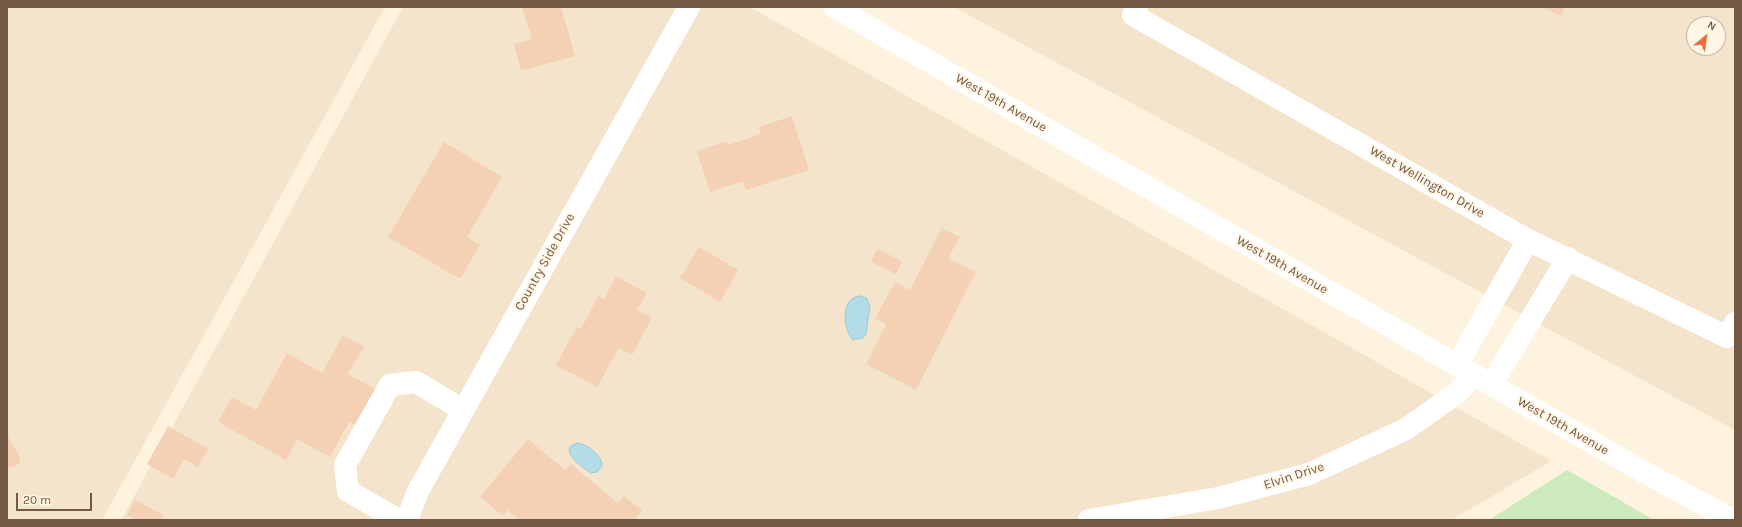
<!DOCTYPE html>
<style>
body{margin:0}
#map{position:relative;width:1742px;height:527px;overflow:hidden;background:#fdf3de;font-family:Karla,sans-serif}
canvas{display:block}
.frame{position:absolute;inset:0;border:8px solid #735845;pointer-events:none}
.north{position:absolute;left:1686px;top:16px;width:40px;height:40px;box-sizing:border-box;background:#fff6e5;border:1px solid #c7b7a5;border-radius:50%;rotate:29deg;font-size:11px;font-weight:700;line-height:16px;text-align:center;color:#735845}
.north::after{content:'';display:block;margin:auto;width:14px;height:18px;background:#ee6d3c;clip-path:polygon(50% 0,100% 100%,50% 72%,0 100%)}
.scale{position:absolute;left:16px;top:493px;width:76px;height:18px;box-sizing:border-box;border:2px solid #735845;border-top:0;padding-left:5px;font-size:12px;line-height:14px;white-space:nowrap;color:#735845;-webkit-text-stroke:3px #fff6e5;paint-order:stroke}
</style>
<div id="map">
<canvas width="1742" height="527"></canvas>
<div class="frame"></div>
<div class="north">N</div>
<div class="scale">20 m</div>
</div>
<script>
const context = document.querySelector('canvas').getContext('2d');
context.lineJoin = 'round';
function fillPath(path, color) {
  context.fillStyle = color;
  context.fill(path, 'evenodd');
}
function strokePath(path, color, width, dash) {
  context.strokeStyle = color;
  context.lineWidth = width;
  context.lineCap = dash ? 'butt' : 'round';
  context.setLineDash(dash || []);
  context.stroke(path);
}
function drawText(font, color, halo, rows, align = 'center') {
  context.font = font + ' Karla,sans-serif';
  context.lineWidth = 4;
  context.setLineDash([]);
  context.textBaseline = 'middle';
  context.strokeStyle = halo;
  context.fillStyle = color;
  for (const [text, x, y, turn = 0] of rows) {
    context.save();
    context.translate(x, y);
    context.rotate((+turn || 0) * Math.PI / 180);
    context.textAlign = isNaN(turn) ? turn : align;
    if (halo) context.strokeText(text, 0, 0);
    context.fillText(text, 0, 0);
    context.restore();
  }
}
fillPath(new Path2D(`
 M7,7H385L102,520H7Z
 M403,7H750L1551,461L1452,520H121Z
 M954,7H1735V430ZM1694,24H1718V48H1694Z`), '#f5e4cc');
fillPath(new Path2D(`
 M1567,470L1654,520H1489Z`), '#cceabc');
const water = new Path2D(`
 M859,296L866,298L870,306L866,334L863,338L853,340C843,329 840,299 859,296Z
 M578,443C588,445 602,455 602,466L597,472L591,473C583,468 555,448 578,443Z`);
fillPath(water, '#b2dce7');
strokePath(water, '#98cbd9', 1);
fillPath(new Path2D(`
 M522,7H561L575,56L521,71L514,44L532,39Z
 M1544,7H1565L1560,16Z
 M792,116L809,170L746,190L743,181L710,192L697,151L727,141L728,145L761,134L759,127Z
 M444,142L502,177L467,237L480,245L460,279L388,237Z
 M942,228L960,237L948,258L976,272L916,390L866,364L886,324L875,319L895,282L910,290Z
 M699,247L738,270L720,302L680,278Z
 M877,249L902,261L896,274L871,262Z
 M616,276L647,293L637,310L652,318L632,355L619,348L597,387L556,365L577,327L581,329L598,296L604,299Z
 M343,335L364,347L348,374L391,398L371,434L349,422L330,457L297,439L286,460L218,422L232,397L256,410L287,353L322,373Z
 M168,426L208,449L198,467L184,459L173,479L147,464Z
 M7,435L20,457L19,464L12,467H7Z
 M528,439L565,470L571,464L618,503L624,496L642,510L634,520H520L507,510L503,516L480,497Z
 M135,500L163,515L161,520H137L127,515Z`), '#f4d1b4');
strokePath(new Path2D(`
 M834,7L1626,462L1732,520
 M1137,7L1133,15L1528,240L1727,337L1735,323
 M1457,365L1528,240
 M1491,385L1568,258
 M399,520L348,491L345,465L390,385L416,382L463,410
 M407,520L417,493L689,7
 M1089,520L1218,498L1309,474L1406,429L1457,393L1474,375`), '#fff', 22);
drawText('13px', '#735845', '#fff6e5', [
 ["West 19th Avenue",1001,103,30],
 ["West Wellington Drive",1427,182,30],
 ["Country Side Drive",545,262,-61],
 ["West 19th Avenue",1282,265,30],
 ["West 19th Avenue",1563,426,30],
 ["Elvin Drive",1294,476,-18]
]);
</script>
